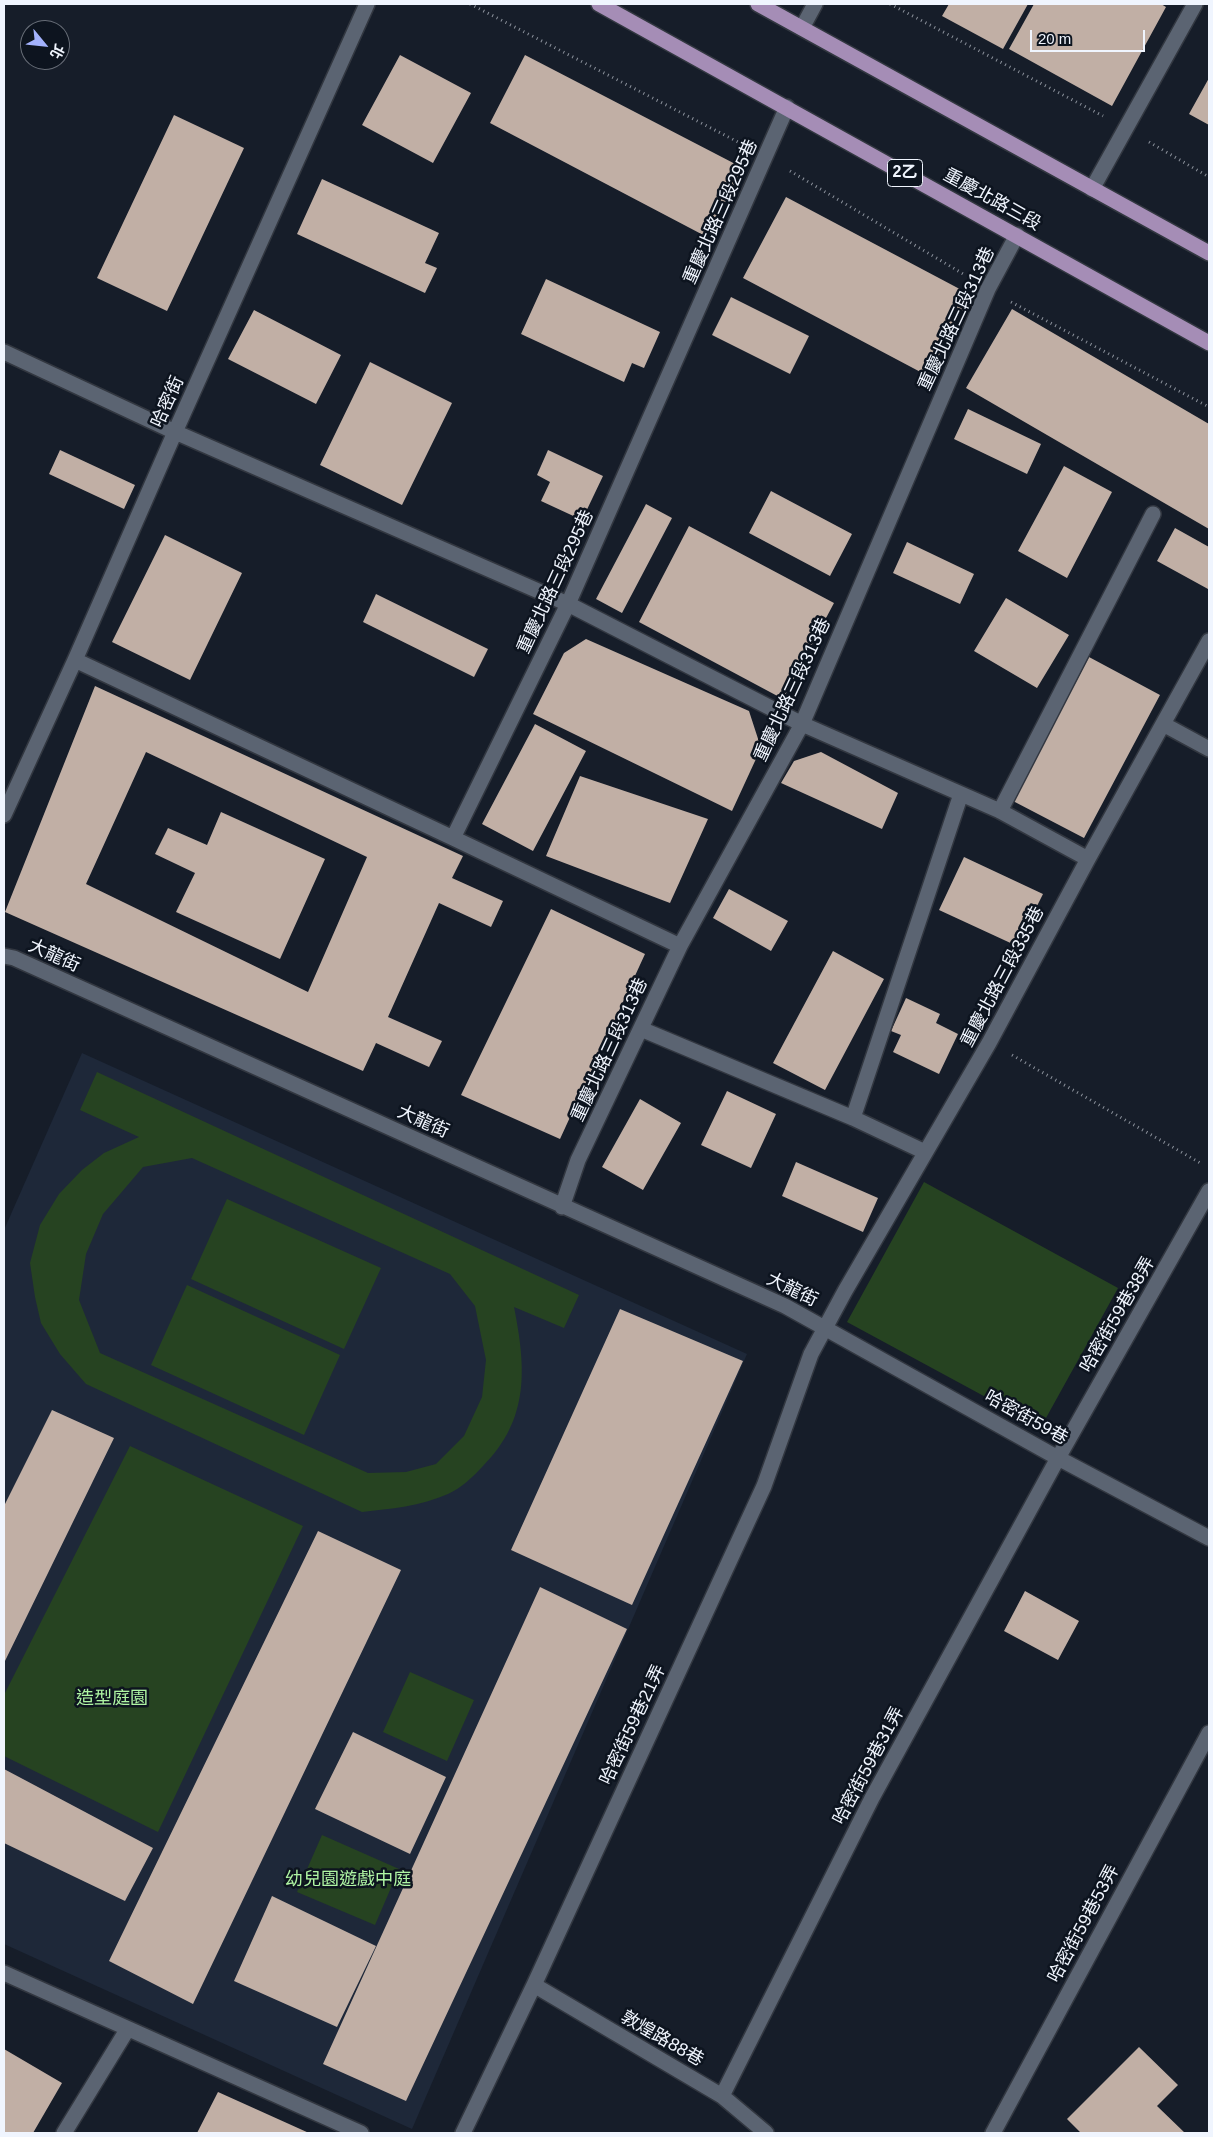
<!DOCTYPE html>
<meta charset="utf-8">
<style>
body{margin:0}
#map{position:relative;width:1213px;height:2137px;overflow:hidden;background:#161d29;font-family:Helvetica,"Noto Sans TC",sans-serif}
canvas{display:block}
.frame{position:absolute;inset:0;border:5px solid #f0f5fe;pointer-events:none}
.north{position:absolute;left:20px;top:20px;width:50px;height:50px;box-sizing:border-box;background:#0d141f;border:1px solid #686e78;border-radius:50%;rotate:118deg;font-size:14px;font-weight:700;line-height:20px;text-align:center;color:#f0f5fe}
.north::after{content:'';display:block;margin:auto;width:18px;height:22px;background:#a3b2fd;clip-path:polygon(50% 0,100% 100%,50% 72%,0 100%)}
.scale{position:absolute;left:1030px;top:30px;width:115px;height:22px;box-sizing:border-box;border:2px solid #f0f5fe;border-top:0;padding-left:6px;font-size:15px;line-height:18px;white-space:nowrap;color:#f0f5fe;-webkit-text-stroke:4px #0d141f;paint-order:stroke}
</style>
<div id="map">
<canvas width="1213" height="2137"></canvas>
<div class="frame"></div>
<div class="north">北</div>
<div class="scale">20 m</div>
</div>
<script>
const context = document.querySelector('canvas').getContext('2d');
context.lineJoin = 'round';
function fillPath(path, color) {
  context.fillStyle = color;
  context.fill(path, 'evenodd');
}
function strokePath(path, color, width, dash) {
  context.strokeStyle = color;
  context.lineWidth = width;
  context.lineCap = dash ? 'butt' : 'round';
  context.setLineDash(dash || []);
  context.stroke(path);
}
function drawText(font, color, halo, rows, align = 'center') {
  context.font = font + ' Helvetica,"Noto Sans TC",sans-serif';
  context.lineWidth = 5;
  context.setLineDash([]);
  context.textBaseline = 'middle';
  context.strokeStyle = halo;
  context.fillStyle = color;
  for (const [text, x, y, turn = 0] of rows) {
    context.save();
    context.translate(x, y);
    context.rotate((+turn || 0) * Math.PI / 180);
    context.textAlign = isNaN(turn) ? turn : align;
    if (halo) context.strokeText(text, 0, 0);
    context.fillText(text, 0, 0);
    context.restore();
  }
}
fillPath(new Path2D(`
 M82,1053L747,1354L412,2129L4,1944V1230Z`), '#1e2839');
fillPath(new Path2D(`
 M97,1072L579,1295L564,1328L514,1307C526,1367 530,1419 483,1466C473,1477 461,1488 448,1494C421,1506 390,1509 362,1512L86,1384L60,1354L41,1323L35,1297L30,1263L40,1225L59,1194L82,1170L104,1153L139,1137L80,1110ZM192,1158L450,1274L475,1306L486,1360L482,1397L464,1436L436,1464L406,1472L368,1473L100,1353L79,1300L86,1254L103,1214L143,1167Z
 M924,1182L1118,1288L1041,1427L847,1322Z
 M227,1199L381,1268L344,1349L191,1279Z
 M187,1285L340,1355L304,1435L151,1365Z
 M130,1446L303,1526L158,1832L4,1756V1695Z
 M410,1672L474,1700L447,1761L383,1732Z
 M322,1835L399,1869L375,1925L297,1892Z`), '#264321');
fillPath(new Path2D(`
 M949,4H1028L1003,49L942,16Z
 M1034,4H1161L1166,7L1112,106L1009,49Z
 M400,55L471,93L433,163L362,125Z
 M525,55L743,168L707,237L490,123Z
 M1209,78V125L1189,114Z
 M174,115L244,148L167,311L97,278Z
 M322,179L439,233L425,263L437,268L425,293L297,234Z
 M786,197L971,295L928,376L743,278Z
 M546,279L660,332L644,368L632,363L624,382L521,334Z
 M731,297L809,336L790,374L712,335Z
 M1012,309L1209,424V529L966,388Z
 M254,310L341,355L316,404L228,359Z
 M370,362L452,403L402,505L320,465Z
 M968,409L1041,444L1027,474L954,439Z
 M60,450L135,485L124,509L49,474Z
 M548,450L603,476L582,520L541,501L550,482L537,475Z
 M1064,466L1112,492L1067,578L1018,551Z
 M771,491L852,534L830,576L749,533Z
 M646,504L672,518L622,613L596,599Z
 M689,526L834,603L783,699L639,622Z
 M1175,528L1209,547L1208,589L1157,561Z
 M165,535L242,573L190,680L112,642Z
 M907,542L974,574L960,604L893,573Z
 M376,594L488,649L474,677L363,622Z
 M1006,598L1069,635L1037,688L974,651Z
 M586,639L749,711L761,748L732,811L533,714L564,653Z
 M1089,657L1160,695L1084,838L1013,801Z
 M95,686L463,856L452,878L503,901L491,927L439,903L388,1017L442,1041L429,1067L376,1043L363,1071L5,912ZM146,752L367,857L308,992L86,884Z
 M535,724L586,751L533,851L482,824Z
 M821,752L898,793L882,829L781,783L794,761Z
 M580,776L708,819L670,903L546,856Z
 M221,812L325,859L280,959L176,912L195,873L155,854L168,828L207,845Z
 M964,857L1043,894L1017,946L939,910Z
 M729,889L788,921L771,951L713,918Z
 M551,909L645,954L560,1139L461,1095Z
 M833,951L884,979L825,1090L773,1063Z
 M906,998L940,1014L936,1023L958,1034L939,1074L893,1052L901,1035L891,1031Z
 M727,1091L776,1114L751,1168L701,1145Z
 M640,1099L681,1123L643,1190L602,1167Z
 M796,1162L878,1198L863,1232L782,1196Z
 M620,1309L743,1361L632,1605L511,1550Z
 M52,1410L114,1438L4,1663V1506Z
 M318,1531L401,1570L193,2004L109,1961Z
 M540,1587L627,1629L406,2101L323,2064Z
 M1025,1591L1079,1621L1058,1660L1004,1631Z
 M353,1732L446,1777L410,1854L315,1809Z
 M4,1769L153,1848L125,1901L4,1843Z
 M272,1896L376,1946L337,2027L234,1981Z
 M1139,2047L1178,2085L1157,2106L1185,2133H1081L1067,2119Z
 M4,2049L62,2083L33,2133H4Z
 M218,2092L309,2133H197Z`), '#c1afa5');
const minor = new Path2D(`
 M802,28L815,4
 M1092,189L1195,4
 M4,352L175,432L568,604L802,724L1000,811L1088,859
 M75,660L453,838
 M1163,724L1209,749
 M1000,811L1153,514
 M4,815L75,660L175,432L367,4
 M680,946L453,838L568,604L787,107
 M4,956L14,958L785,1306L1058,1458L1209,1538
 M641,1029L853,1118
 M925,1152L853,1118L961,794
 M562,1207L578,1160L680,946L802,724L988,289L1017,235
 M4,1973L361,2133
 M534,1985L722,2096L766,2133
 M722,2096L872,1798L1058,1458L1209,1191
 M64,2133L127,2030
 M463,2133L534,1985L764,1486L811,1354L845,1291L989,1043L1088,859L1209,641
 M993,2133L1209,1733`);
const major = new Path2D(`
 M599,4L1209,343
 M758,4L1209,253`);
strokePath(minor, '#323740', 18);
strokePath(major, '#323740', 18);
strokePath(new Path2D(`
 M470,4L740,143
 M890,4L1103,116
 M1149,142L1209,177
 M790,171L965,275
 M1011,302L1209,407
 M1012,1055L1202,1164`), '#8d939d', 3, [1, 4]);
strokePath(minor, '#5b6472', 15);
strokePath(major, '#a58db6', 15);
for (const [x, y, w] of [
 [905,173,35]
]) {
  const box = new Path2D();
  box.roundRect(x - w / 2, y - 13.5, w, 27, 4);
  context.fillStyle = '#0d141f';
  context.fill(box);
  strokePath(box, '#f0f5fe', 1);
}
drawText('bold 16px', '#f0f5fe', null, [
 ["2乙",905,173]
]);
drawText('18px', '#f0f5fe', '#0d141f', [
 ["重慶北路三段",992,200,29],
 ["重慶北路三段295巷",721,212,-66],
 ["重慶北路三段313巷",957,319,-65],
 ["哈密街",168,402,-66],
 ["重慶北路三段295巷",556,582,-65],
 ["重慶北路三段313巷",793,690,-65],
 ["大龍街",54,956,24],
 ["重慶北路三段335巷",1003,977,-62],
 ["重慶北路三段313巷",610,1050,-65],
 ["大龍街",423,1122,24],
 ["大龍街",792,1290,26],
 ["哈密街59巷38弄",1118,1315,-60],
 ["哈密街59巷",1026,1418,29],
 ["哈密街59巷21弄",633,1725,-65],
 ["哈密街59巷31弄",869,1766,-62],
 ["哈密街59巷53弄",1084,1924,-62],
 ["敦煌路88巷",662,2039,30]
]);
drawText('18px', '#aff5a3', '#0d141f', [
 ["造型庭園",112,1699],
 ["幼兒園遊戲中庭",348,1880]
]);
</script>
